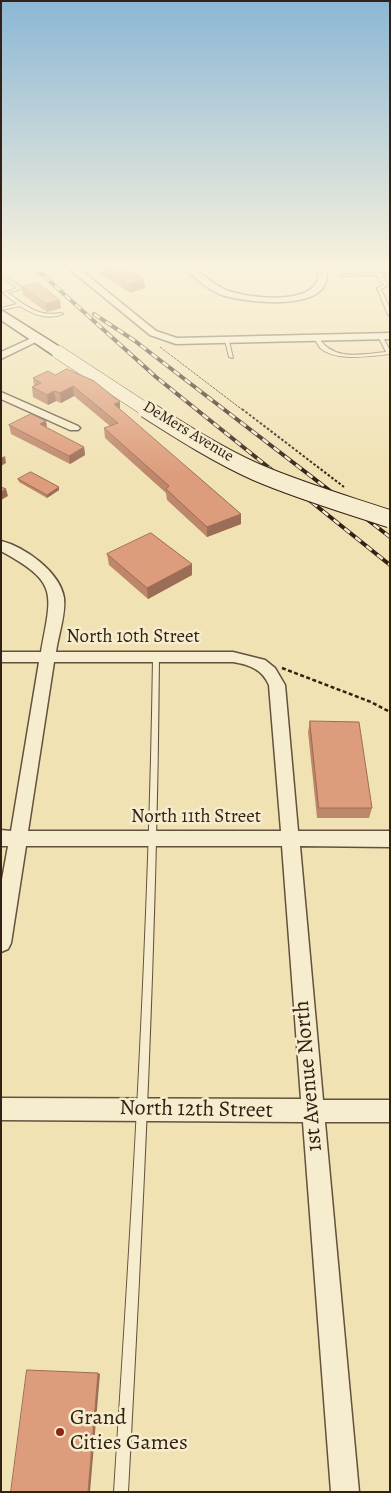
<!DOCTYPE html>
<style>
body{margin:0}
#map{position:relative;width:391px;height:1493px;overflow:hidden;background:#f1e2b4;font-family:Alegreya,serif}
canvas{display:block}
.frame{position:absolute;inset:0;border:2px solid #342116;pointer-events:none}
</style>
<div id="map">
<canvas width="391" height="1493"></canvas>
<div class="frame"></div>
</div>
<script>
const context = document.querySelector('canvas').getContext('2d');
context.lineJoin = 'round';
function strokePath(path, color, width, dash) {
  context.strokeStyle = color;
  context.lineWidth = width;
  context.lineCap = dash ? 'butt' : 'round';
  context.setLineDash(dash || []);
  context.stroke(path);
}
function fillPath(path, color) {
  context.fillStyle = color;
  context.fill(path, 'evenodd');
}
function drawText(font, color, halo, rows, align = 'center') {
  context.font = font + ' Alegreya,serif';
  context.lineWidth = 5;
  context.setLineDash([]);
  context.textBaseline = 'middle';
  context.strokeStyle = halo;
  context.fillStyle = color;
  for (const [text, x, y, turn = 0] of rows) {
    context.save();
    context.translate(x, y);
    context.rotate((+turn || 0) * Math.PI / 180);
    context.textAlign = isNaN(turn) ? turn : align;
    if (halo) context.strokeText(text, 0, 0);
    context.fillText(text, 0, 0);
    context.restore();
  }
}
const service = new Path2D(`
 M373,267H377L379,273L390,274V276L381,275L389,285L381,289L390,309V316L388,315L377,288L384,285L376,275L342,276L340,275L342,274L375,273Z
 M1,273L21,287V289L8,293C26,306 38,317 61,313L63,314C48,320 33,315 20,306L1,310V308L17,304L3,293L17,288L1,276Z
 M378,335L382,336L390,350V354C370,356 336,362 320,348C318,345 316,341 314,338L318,337C334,362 361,354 386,352L378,336Z
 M225,340L229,341L233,358L229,357Z
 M154,655H156L159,657C157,936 143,1214 128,1492H114C132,1214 149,936 153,657Z`);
const minor = new Path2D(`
 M67,267H77L156,331L177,338L390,333V339L176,344L150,335Z
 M189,267H197V271C207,278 216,286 226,290C249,299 327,308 318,267H326C338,314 247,303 222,295C210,291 200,281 190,274Z
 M34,337L42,339L1,359V352Z
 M1,392L78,426L80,428L78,430H70L1,399Z
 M1,541C25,547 60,572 64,598C66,614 58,636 56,652H233L265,660L275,668L285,685L298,831H390V847L300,846L323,1100H390V1122H325L359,1492H331L303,1122L1,1120V1098L301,1099L282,846H26L11,943L8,949L1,952V885L8,846H1V830L11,831L39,662H1V652H41C52,592 59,583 1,551ZM54,662H233C250,665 262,669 269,685L281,831H28Z`);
const secondary = new Path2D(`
 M1,310L63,349L65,352L63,355H53L1,320Z`);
strokePath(service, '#63513e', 2);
strokePath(minor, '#63513e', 3);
strokePath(secondary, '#342116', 3);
strokePath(new Path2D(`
 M55,267L62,273
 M160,347L244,411`), '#342116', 1, [2.5, 1]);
strokePath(new Path2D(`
 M242,409L344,487`), '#342116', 2, [2.5, 2]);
strokePath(new Path2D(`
 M282,668L371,702L390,712`), '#342116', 2.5, [4, 2.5]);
fillPath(service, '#f6ecce');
fillPath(minor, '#f6ecce');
fillPath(secondary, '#f6ecce');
const rail = new Path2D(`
 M34,267L156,377L390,565
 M94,314L135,341L390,537`);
strokePath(rail, '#342116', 4);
strokePath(rail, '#f6ecce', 2.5, [7]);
const secondaryBridgeFar1 = new Path2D(`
 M58,352L148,411`);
const secondaryBridge = new Path2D(`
 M146,409C182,432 218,455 256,472C300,491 345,504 390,519`);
strokePath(secondaryBridgeFar1, '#342116', 14, []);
strokePath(secondaryBridge, '#342116', 19, []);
strokePath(secondaryBridgeFar1, '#f6ecce', 13);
strokePath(secondaryBridge, '#f6ecce', 17);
fillPath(new Path2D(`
 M98,267H126L145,288L130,293L99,273Z
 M22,287L61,308L47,312L23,295Z
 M48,371L120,410L241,514V524L207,537L167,500L166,493L105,438L104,428L110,426L74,396L61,403L56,401L48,405L33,397L32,387L34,386L33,378Z
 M46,421L47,428L84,447L85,455L70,464L11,434L9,425Z
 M18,479L59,490L47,498L19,482Z
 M107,554L192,575L148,599L109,565Z
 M310,721L372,808L369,818H317L308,732Z`), '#be866a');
fillPath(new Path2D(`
 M144,279L145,288L130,293L129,284Z
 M60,300L61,308L47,312L46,304Z
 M73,386L74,396L61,403L60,393Z
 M54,391L56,401L48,405L47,395Z
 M120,402V412L114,404Z
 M46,421L47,430L40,424Z
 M84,447L85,455L70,464L69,456Z
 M5,456L6,463L1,466V458Z
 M59,487V490L47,498V495Z
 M6,489L8,496L1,500V492Z
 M241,514V524L207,537V527Z
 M192,564V575L148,599L147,588Z
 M98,1373L100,1374L90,1492H88Z`), '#9b6d56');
const building = new Path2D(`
 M103,267H126L144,279L129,284Z
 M38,283L60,300L46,304L22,287Z
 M67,369L94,381L120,402L114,404L241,514L207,527L166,489L169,486L104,428L118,423L73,386L60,393L54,391L47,395L32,387L41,383L33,378L48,371L55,375Z
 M31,414L46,421L40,424L84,447L69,456L9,425Z
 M31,472L59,487L47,495L18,479Z
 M1,487L6,489L1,492Z
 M151,533L192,564L147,588L107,554Z
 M310,721L359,722L372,808H319Z
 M27,1370L98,1373L88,1492H11Z`);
fillPath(building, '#dd9c7b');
strokePath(building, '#9b6d56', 1);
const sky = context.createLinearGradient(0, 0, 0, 476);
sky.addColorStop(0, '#8bb7d5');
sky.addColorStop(0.56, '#f9f2dd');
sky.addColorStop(1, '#f9f2dd00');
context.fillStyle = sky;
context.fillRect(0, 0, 391, 476);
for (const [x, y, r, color] of [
 [60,1432,5,"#8f2418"]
]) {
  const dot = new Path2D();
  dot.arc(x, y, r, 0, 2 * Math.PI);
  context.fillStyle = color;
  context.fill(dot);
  strokePath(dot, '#f6ecce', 2);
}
drawText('16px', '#342116', '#f6ecce', [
 ["DeMers Avenue",188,432,31]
]);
drawText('19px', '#342116', '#f6ecce', [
 ["North 10th Street",133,637],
 ["North 11th Street",196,817]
]);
drawText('22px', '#342116', '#f6ecce', [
 ["1st Avenue North",309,1076,-95],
 ["North 12th Street",196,1110,1]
]);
drawText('22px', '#342116', '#f6ecce', [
 ["Grand",70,1419],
 ["Cities Games",70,1444]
], 'left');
</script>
